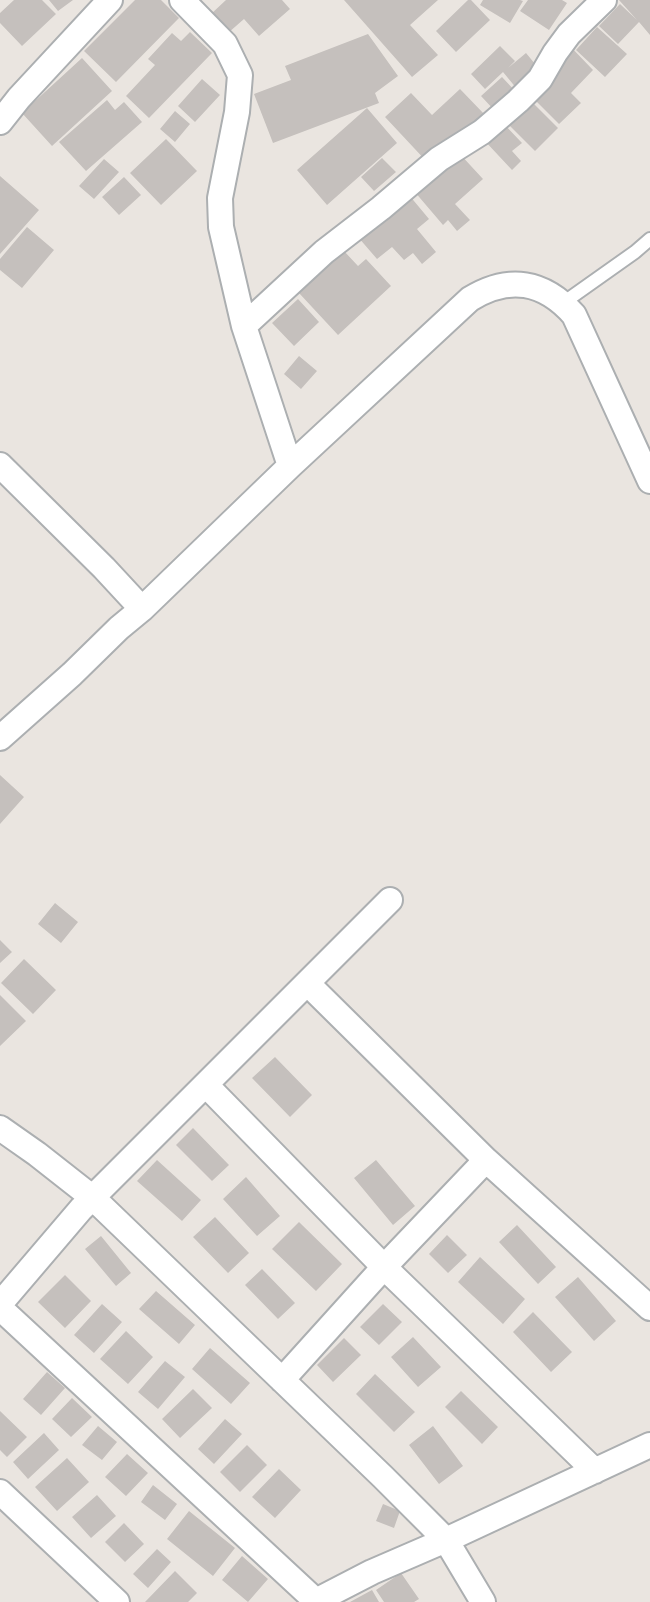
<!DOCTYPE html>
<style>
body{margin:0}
canvas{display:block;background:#eae5e0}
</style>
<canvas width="650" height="1602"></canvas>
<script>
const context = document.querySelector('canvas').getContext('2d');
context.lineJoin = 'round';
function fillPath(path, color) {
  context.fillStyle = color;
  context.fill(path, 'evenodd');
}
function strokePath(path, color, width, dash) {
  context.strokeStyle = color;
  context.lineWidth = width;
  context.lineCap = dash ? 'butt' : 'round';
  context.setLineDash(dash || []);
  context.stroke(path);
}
fillPath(new Path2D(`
 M14,0H42L56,14L22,46L0,23V13Z
 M49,0H73L58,11Z
 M135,0H161L179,18L116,82L84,51Z
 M226,0H282L290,9L259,36L244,19L228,33L211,14Z
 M344,0H438L410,25L438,55L412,77Z
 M468,0H471L490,20L456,52L436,31Z
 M483,0H520L523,1L510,23L480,5Z
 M528,0H562L567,3L549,30L520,11Z
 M619,0H650V35L639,22L618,44L599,26L620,4L637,20Z
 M597,27L627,54L605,77L576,50Z
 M190,32L212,53L149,118L126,96L155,65L148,59L172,33L181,41Z
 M368,34L398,76L375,93L379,103L273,143L254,94L291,80L285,66Z
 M568,44L593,70L571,93L581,103L559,124L530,95Z
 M500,46L515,61L508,68L526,53L540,70L517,89L503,72L485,89L471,74Z
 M82,58L112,91L52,146L22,113Z
 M502,77L516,92L495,111L481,96Z
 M202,79L220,95L195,122L178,106Z
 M460,89L486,116L428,163L385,117L411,93L432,115Z
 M528,98L558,128L535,151L505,121Z
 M107,100L115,110L124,102L142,122L86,171L59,142Z
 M367,108L397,143L327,205L297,170Z
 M175,111L190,124L175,142L160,129Z
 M503,123L522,143L512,151L521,161L512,170L484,140Z
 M166,139L197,171L161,205L130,173Z
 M459,153L483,179L455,204L470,220L457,231L448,220L443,225L414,191Z
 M382,158L396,172L374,191L361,177Z
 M104,159L119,172L94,199L79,186Z
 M0,176L39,210L0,254Z
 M124,177L141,195L119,215L102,197Z
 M409,195L429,219L417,229L436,252L422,264L413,253L404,260L392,247L377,259L358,237Z
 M27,227L54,250L22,288L0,270V259Z
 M344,251L358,266L366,259L391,286L338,335L299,293Z
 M298,299L319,322L294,346L272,323Z
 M299,356L317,371L301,389L284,374Z
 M0,775L24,797L0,824Z
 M55,903L78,922L61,943L38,924Z
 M0,940L12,952L0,963Z
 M24,959L56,990L33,1014L1,983Z
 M0,995L26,1021L0,1046Z
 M275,1057L312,1095L290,1117L252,1078Z
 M193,1128L229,1165L212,1181L176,1145Z
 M157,1160L201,1200L182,1221L137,1181Z
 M376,1160L415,1206L393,1225L354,1178Z
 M246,1177L280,1216L257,1236L223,1199Z
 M215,1217L249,1253L228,1273L193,1237Z
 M299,1222L342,1264L316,1291L272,1249Z
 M517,1225L556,1267L538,1284L499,1242Z
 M447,1235L467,1255L448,1273L429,1254Z
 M101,1236L131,1273L116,1286L85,1249Z
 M480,1257L525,1299L503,1324L458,1282Z
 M262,1269L295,1303L278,1319L245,1285Z
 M65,1275L91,1301L65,1328L38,1302Z
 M578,1277L616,1321L594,1341L555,1297Z
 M156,1291L195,1325L179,1344L139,1309Z
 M102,1304L122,1322L94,1353L74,1335Z
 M383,1304L402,1322L379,1345L360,1327Z
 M533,1312L572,1352L551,1372L513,1332Z
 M126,1331L153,1357L128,1384L100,1359Z
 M413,1337L441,1367L418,1387L391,1357Z
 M344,1338L361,1355L333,1382L317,1365Z
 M210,1348L250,1383L231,1404L192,1369Z
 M165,1361L185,1377L158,1409L138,1392Z
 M47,1372L65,1388L41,1415L23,1399Z
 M375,1374L415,1412L394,1432L356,1394Z
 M193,1389L212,1408L180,1438L162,1419Z
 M461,1391L498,1427L482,1444L445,1407Z
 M72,1398L92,1417L71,1437L52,1419Z
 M0,1411L27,1437L7,1457L0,1450Z
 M225,1419L242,1434L214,1464L198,1449Z
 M98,1426L117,1442L102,1460L82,1445Z
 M433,1426L463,1466L439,1484L409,1445Z
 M44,1433L59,1450L28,1479L13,1462Z
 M247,1445L267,1465L240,1492L220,1472Z
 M127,1454L148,1473L126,1496L105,1477Z
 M67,1458L89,1482L57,1511L35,1487Z
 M279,1469L301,1490L275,1518L252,1497Z
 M153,1485L177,1504L165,1520L141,1502Z
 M97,1495L116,1516L91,1538L72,1517Z
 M383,1504L400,1511L394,1528L376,1521Z
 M189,1511L235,1548L213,1576L167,1539Z
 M124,1523L144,1544L125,1562L105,1542Z
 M157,1549L171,1562L148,1588L133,1574Z
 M242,1556L268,1579L248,1602L222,1580Z
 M175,1571L197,1593L188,1602H145Z
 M401,1573L419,1599L414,1602H384L376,1590Z
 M372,1590L379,1602H350Z`), '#c5c0bd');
const service = new Path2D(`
 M563,303L635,252L650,239`);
const minor = new Path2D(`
 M182,0L225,44L240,75L237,112L220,198L221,227L244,326L290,466
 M0,122L19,98L110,0
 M244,326L324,252L381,208L439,159L482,132L518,101L540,79L555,53L569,34L604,0
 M0,465L104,568L142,609L119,628L72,674L0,738
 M142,609L290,466L470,299C509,275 544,281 574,315L650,481
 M206,1085L384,1267L595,1471
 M0,1128L37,1154L93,1198L383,1477L446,1540L483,1602
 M486,1160L650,1308
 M0,1304L81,1209L390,900
 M0,1308L316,1601
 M282,1380L384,1267L486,1160L307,983
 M0,1492L117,1602
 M314,1602L372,1572L446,1540L650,1445`);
strokePath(service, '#acafb1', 16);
strokePath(minor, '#acafb1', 28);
strokePath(service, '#fff', 12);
strokePath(minor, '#fff', 24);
</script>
